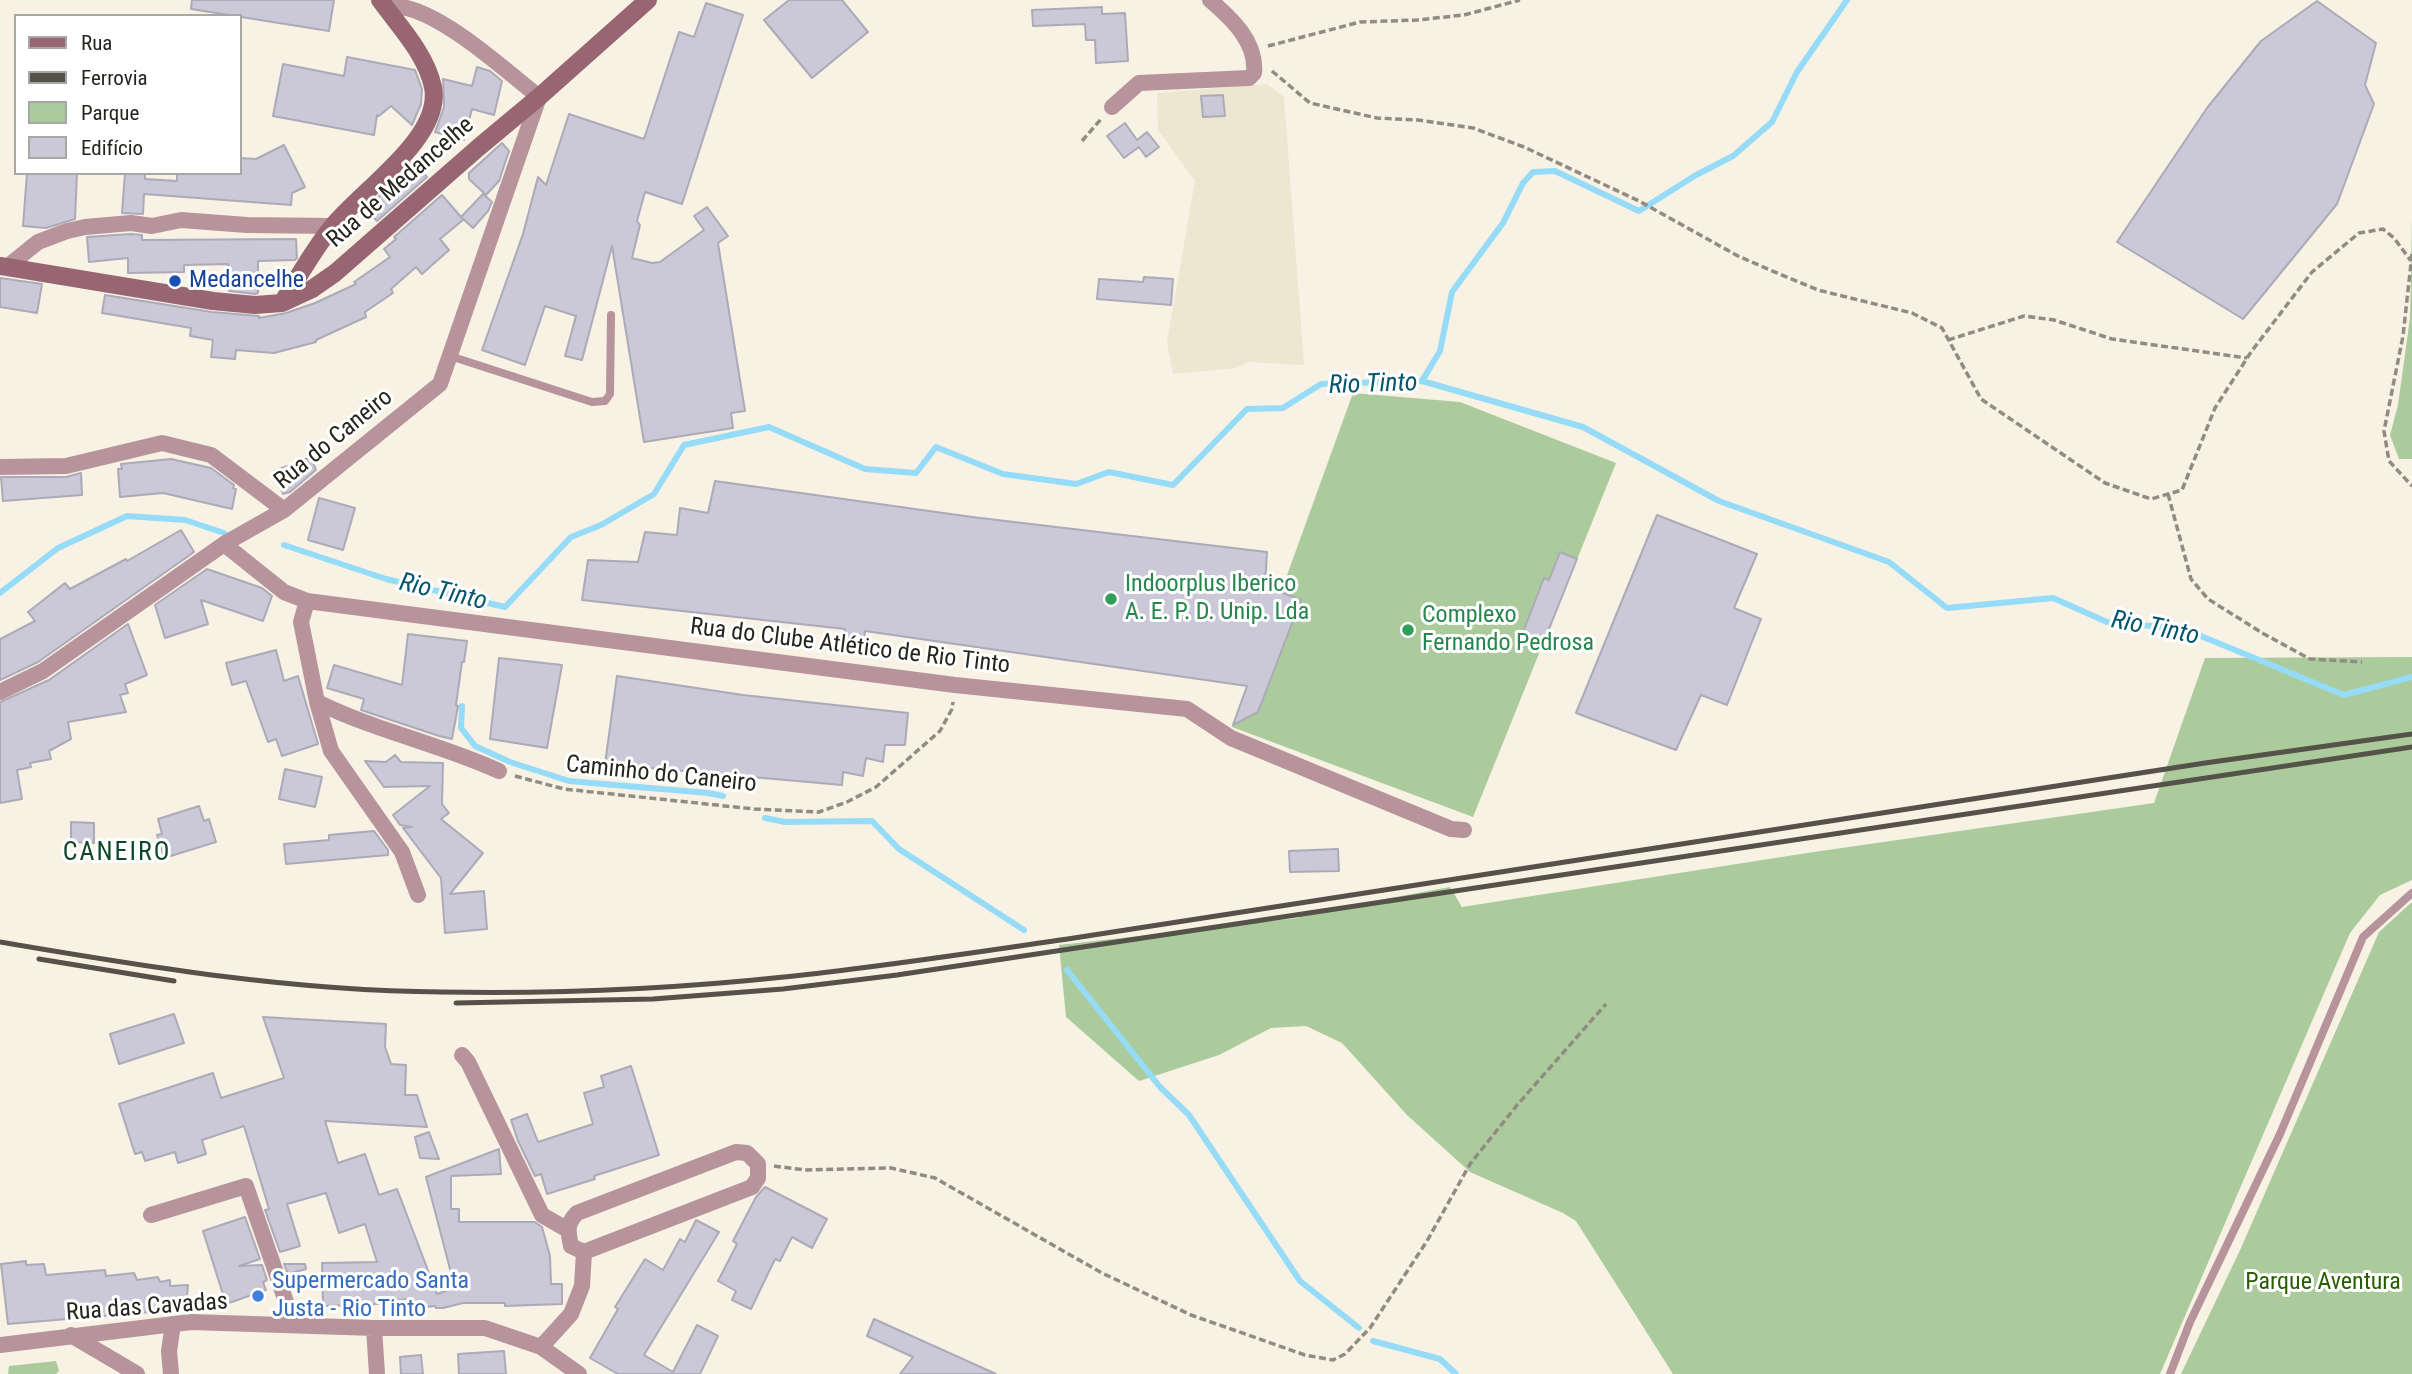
<!DOCTYPE html>
<meta charset="utf-8">
<style>
body{margin:0}
#map{position:relative;width:2412px;height:1374px;overflow:hidden;background:#f7f2e3;font-family:"Roboto Condensed",sans-serif}
canvas{display:block}
.legend{position:absolute;left:14px;top:14px;width:228px;height:161px;box-sizing:border-box;background:#fff;border:2px solid #a8a7a5;margin:0;padding:9px 12px;list-style:none;font-size:21px;color:#26241e}
.legend li{display:flex;align-items:center;gap:14px;height:35px}
.legend b{width:35px;border:2px solid #a8a7a5}
</style>
<div id="map">
<canvas width="2412" height="1374"></canvas>
<ul class="legend">
<li><b style="height:9px;background:#986572"></b>Rua</li>
<li><b style="height:9px;background:#55524a"></b>Ferrovia</li>
<li><b style="height:19px;background:#abcb9d"></b>Parque</li>
<li><b style="height:19px;background:#cbc8d7"></b>Edifício</li>
</ul>
</div>
<script>
const context = document.querySelector('canvas').getContext('2d');
context.lineJoin = 'round';
function fillPath(path, color) {
  context.fillStyle = color;
  context.fill(path, 'evenodd');
}
function strokePath(path, color, width, dash) {
  context.strokeStyle = color;
  context.lineWidth = width;
  context.lineCap = dash ? 'butt' : 'round';
  context.setLineDash(dash || []);
  context.stroke(path);
}
function drawText(font, color, halo, rows, align = 'center') {
  context.font = font + ' "Roboto Condensed",sans-serif';
  context.lineWidth = 6;
  context.setLineDash([]);
  context.textBaseline = 'middle';
  context.strokeStyle = halo;
  context.fillStyle = color;
  for (const [text, x, y, turn = 0] of rows) {
    context.save();
    context.translate(x, y);
    context.rotate((+turn || 0) * Math.PI / 180);
    context.textAlign = isNaN(turn) ? turn : align;
    if (halo) context.strokeText(text, 0, 0);
    context.fillText(text, 0, 0);
    context.restore();
  }
}
fillPath(new Path2D(`
 M1267,84L1284,97L1304,365L1248,362L1236,368L1173,374L1167,342L1195,181L1158,130L1157,93Z`), '#ede6d0');
fillPath(new Path2D(`
 M2412,220V459H2399L2390,435L2398,405L2410,318Z
 M1353,393L1460,402L1616,463L1473,817L1232,727Z
 M2412,657V880L2380,895L2350,933L2160,1374H1673L1576,1221L1563,1213L1470,1172L1407,1115L1342,1043L1306,1026L1271,1028L1219,1055L1139,1081L1066,1017L1059,945L1298,918L1302,914L1450,887L1462,907L1807,853L2154,803L2205,658Z
 M2412,902V1374H2181L2241,1248L2379,932Z
 M56,1361L59,1371L56,1374H8L9,1366Z`), '#abcb9d');
strokePath(new Path2D(`
 M1422,381L1440,351L1452,292L1503,223L1523,183L1533,172L1555,171L1639,211L1696,175L1733,156L1772,122L1797,72L1847,0
 M284,545L386,579L505,607L571,537L601,525L654,494L684,445L769,427L865,469L916,473L936,447L1003,474L1076,484L1109,472L1173,485L1247,409L1283,408L1321,384L1422,381L1583,427L1719,501L1889,562L1947,608L2053,598L2107,622L2184,629L2344,695L2412,677
 M0,593L58,548L127,516L185,520L224,533
 M462,706L461,728L475,746L510,762L569,781L708,793L723,796
 M765,818L785,822L872,821L899,849L1024,930
 M1067,970L1160,1087L1189,1115L1300,1281L1359,1328
 M1373,1341L1440,1359L1456,1374`), '#96dbf7', 6);
const building = new Path2D(`
 M192,0H334L329,31L191,9Z
 M789,0H842L868,32L812,78L764,20Z
 M2317,1L2376,43L2365,85L2374,104L2337,204L2243,319L2117,242L2207,108L2261,41Z
 M706,3L743,15L682,204L645,192L637,221L640,225L632,258L652,263L660,262L704,230L694,216L707,207L728,236L718,243L745,411L731,413L733,428L644,442L612,246L582,360L565,356L576,316L545,306L525,365L482,350L523,234L538,177L546,185L569,114L644,139L679,32L694,37Z
 M1102,7V14L1125,13L1128,61L1096,63L1095,40H1086L1085,24L1033,26L1032,10Z
 M347,57L415,70L422,89L421,104L412,125L391,106L379,116L377,115L374,135L273,116L283,64L344,76Z
 M477,67L490,71L502,81L494,115L472,109L464,140L435,132L444,107L443,79L472,86Z
 M1223,95L1225,116L1203,117L1201,96Z
 M1125,123L1137,140L1147,132L1159,147L1146,157L1139,147L1124,158L1107,136Z
 M502,143L509,151L499,181L486,195L469,179V173Z
 M284,145L305,187L292,193L291,205L144,194L143,214L122,213L125,173H145V179L177,181V173H240V158L256,159Z
 M413,161L427,177L377,221L366,210Z
 M27,173H77L75,219L46,228L23,226Z
 M483,194L492,202L488,211L473,228L461,217L463,220L440,239L449,250L422,274L416,267L391,289L393,293L365,312L366,317L316,340V342L274,353L236,350L235,359L211,357L213,340L190,336L191,328L102,313L105,295L212,312L259,316V318L286,313L315,303L356,284L354,282L390,257L384,249L396,239L394,237L442,195L461,217Z
 M131,234L142,235V240L296,239L297,258L295,260L258,261V293L255,294L229,291L228,264L184,265V272L128,273V258L89,262L87,237Z
 M1144,277L1173,279L1171,305L1097,299L1099,279L1143,282Z
 M0,278L42,284L37,313L0,307Z
 M311,457L316,470L290,492L283,494L274,471Z
 M171,459L211,468L234,485L233,488L236,489L232,509L163,493L120,497L118,469H122L121,464Z
 M81,473L82,495L3,501L1,477H66Z
 M715,481L972,517L1267,552L1265,586L1301,600L1258,712L1233,725L1247,686L865,631L864,643L844,640L845,629L582,600L588,560L638,562L645,532L677,535L680,508L708,513Z
 M319,498L355,508L343,550L308,540Z
 M1657,515L1757,554L1734,608L1761,619L1727,705L1701,695L1676,750L1576,713Z
 M181,530L194,552L38,662L0,680V639L35,621L28,612L65,583L70,589L126,559L127,561Z
 M1560,552L1577,559L1541,649L1520,640L1544,578L1549,580Z
 M207,569L262,588L272,596L263,621L201,600L208,624L165,638L155,605Z
 M128,624L147,675L125,684L128,693L120,695L126,712L68,722L71,739L49,751L51,759L30,763L31,767L17,770L22,799L0,803V702L49,680Z
 M408,634L467,641L464,662H462L456,705L458,706L452,739L439,736L361,710L364,699L327,688L334,665L402,685Z
 M276,650L284,681L298,676L318,744L282,756L276,739L268,742L246,681L232,685L226,663Z
 M499,658L562,665L547,748L490,739Z
 M617,676L743,695L908,713L905,745H885L883,762L866,758L863,776L843,772L842,785L605,764Z
 M395,755L401,762L443,763L442,804L449,813L441,819L483,853L450,894L484,891L487,929L445,933L441,878L403,828L412,827L400,825L393,815L430,786L384,787L365,761L386,762Z
 M285,769L322,777L315,807L279,799Z
 M199,806L204,821L209,819L216,842L164,858L157,835L162,834L158,819Z
 M71,822L94,823V843L71,842Z
 M374,831L388,850V855L286,864L284,844L329,840V835Z
 M1338,849L1339,871L1290,872L1289,851Z
 M174,1014L184,1043L119,1064L110,1034Z
 M263,1017L386,1024L385,1047L391,1064L406,1065L405,1095H417L427,1127L325,1121L338,1163L365,1154L379,1195L397,1189L437,1294L455,1288L426,1177L499,1149L501,1174L451,1176V1209H459V1222H535L542,1227L550,1256L551,1284H562V1304L505,1306V1303H463L443,1308H436L435,1306L408,1309L407,1299L369,1305L323,1306L322,1263L377,1262L365,1224L339,1233L326,1193L287,1204L300,1246L280,1252L265,1210L269,1209L244,1126L202,1140L206,1154L178,1163L175,1152L145,1161L142,1152L135,1154L119,1104L213,1073L221,1098L284,1078Z
 M631,1066L659,1155L594,1176L595,1179L547,1194L541,1174L535,1176L518,1141L511,1120L527,1114L538,1142L593,1124L584,1093L604,1087L601,1076Z
 M429,1132L439,1159L420,1158L415,1137Z
 M765,1187L827,1219L812,1248L792,1237L780,1261L775,1259L751,1309L732,1300L736,1291L718,1281L737,1244L733,1241L756,1197Z
 M245,1217L260,1259L239,1266L262,1265L267,1280L263,1282L266,1290L226,1304L203,1231Z
 M696,1220L719,1232L644,1355L673,1372L697,1325L718,1336L700,1374H618L590,1358L618,1309L615,1307L645,1259L663,1270L680,1239L685,1242Z
 M26,1261V1265L44,1264L46,1275L105,1270L106,1276L134,1273L137,1280L158,1277L160,1282L170,1280V1286L188,1285L186,1309L8,1324L1,1264Z
 M284,1264H305L306,1269L288,1274Z
 M874,1319L996,1374H900L913,1357L867,1336Z
 M504,1351L506,1374H459L458,1354Z
 M421,1355L423,1374H401L400,1357Z`);
fillPath(building, '#cbc8d7');
strokePath(building, '#acaab8', 2);
strokePath(new Path2D(`
 M1268,46L1360,22L1417,20L1464,15L1520,0
 M1272,71L1310,103L1377,118L1418,120L1473,128L1524,147L1639,201L1738,256L1770,270L1818,290L1912,313L1942,328L1981,399L2105,483L2151,499L2182,490L2215,408L2251,352L2312,272L2359,233L2383,229L2394,238L2411,261
 M1082,141L1101,119
 M2412,254L2403,336L2384,431L2389,461L2412,486
 M1948,340L2024,316L2054,320L2112,339L2247,358
 M2168,494L2191,579L2208,599L2264,634L2310,659L2362,662
 M515,776L564,789L754,809L819,812L847,802L876,787L940,731L952,709L953,702
 M774,1166L805,1170L891,1168L935,1178L1102,1273L1191,1315L1305,1355L1333,1360L1345,1354L1370,1328L1427,1241L1470,1164L1518,1104L1606,1004`), '#908c82', 3.5, [7, 3.5]);
strokePath(new Path2D(`
 M450,356L592,402L605,401L610,394L611,315
 M2170,1374L2190,1322L2280,1134L2363,937L2412,893`), '#b7939b', 8);
strokePath(new Path2D(`
 M1112,107L1139,83L1249,78L1254,73C1257,42 1232,19 1210,0
 M7,267L38,242L67,231L85,227L131,223L152,226L181,220L247,225L333,226
 M0,467L66,466L162,443L211,455L284,510
 M224,544L284,592L307,601L955,685L1187,709L1231,738L1451,829L1464,830
 M307,601L301,622L317,702L331,751L402,852L418,895
 M0,692L43,671L224,544L284,510L440,384L539,97C505,70 444,14 402,7C397,6 391,7 385,8
 M317,702C376,731 440,744 499,771
 M462,1055L468,1062L542,1215L568,1230
 M151,1215L246,1186L294,1325
 M374,1328L377,1374
 M71,1335L137,1374
 M0,1345L191,1322L374,1328H485L541,1347L579,1374
 M541,1347L571,1314L582,1286L584,1252L752,1187L758,1178V1164L747,1153L736,1152L577,1213C566,1224 568,1232 571,1246L584,1252
 M171,1374L169,1351L173,1324`), '#b7939b', 16);
strokePath(new Path2D(`
 M0,266L213,301L255,305L282,303L312,289L335,273L479,147L539,97L648,0
 M282,303C298,278 313,250 332,227C360,191 443,138 433,87C426,54 399,26 380,0`), '#986572', 18);
strokePath(new Path2D(`
 M0,942C146,967 293,991 442,992C555,994 671,989 784,977C881,967 977,952 1074,938L2205,763L2412,734
 M39,959L174,981
 M456,1003L653,999L783,989L897,975L2412,747`), '#55524a', 5);
for (const [x, y, r, color] of [
 [175,281,7,"#1a4fb4"],
 [1111,599,7,"#2e9e5b"],
 [1408,630,7,"#2e9e5b"],
 [258,1296,7,"#3f7fe0"]
]) {
  const dot = new Path2D();
  dot.arc(x, y, r, 0, 2 * Math.PI);
  context.fillStyle = color;
  context.fill(dot);
  strokePath(dot, '#fff', 2.5);
}
drawText('24px', '#26241e', '#fff', [
 ["Rua de Medancelhe",401,183,-41],
 ["Rua do Caneiro",334,440,-39],
 ["Rua do Clube Atlético de Rio Tinto",850,647,7],
 ["Caminho do Caneiro",661,775,6],
 ["Rua das Cavadas",147,1308,-4]
]);
drawText('24px', '#164399', '#fff', [
 ["Medancelhe",189,281]
], 'left');
drawText('24px', '#27864d', '#fff', [
 ["Indoorplus Iberico",1125,585],
 ["A. E. P. D. Unip. Lda",1125,613],
 ["Complexo",1422,616],
 ["Fernando Pedrosa",1422,644]
], 'left');
drawText('24px', '#366cbe', '#fff', [
 ["Supermercado Santa",272,1282],
 ["Justa - Rio Tinto",272,1310]
], 'left');
drawText('24px', '#285e00', '#fff', [
 ["Parque Aventura",2323,1283]
]);
drawText('italic 26px', '#05556d', '#fff', [
 ["Rio Tinto",1373,385,-2],
 ["Rio Tinto",443,593,13],
 ["Rio Tinto",2155,629,11]
]);
context.letterSpacing = '2px';
drawText('26px', '#0f4827', '#fff', [
 ["CANEIRO",117,853]
]);
context.letterSpacing = '0px';
</script>
